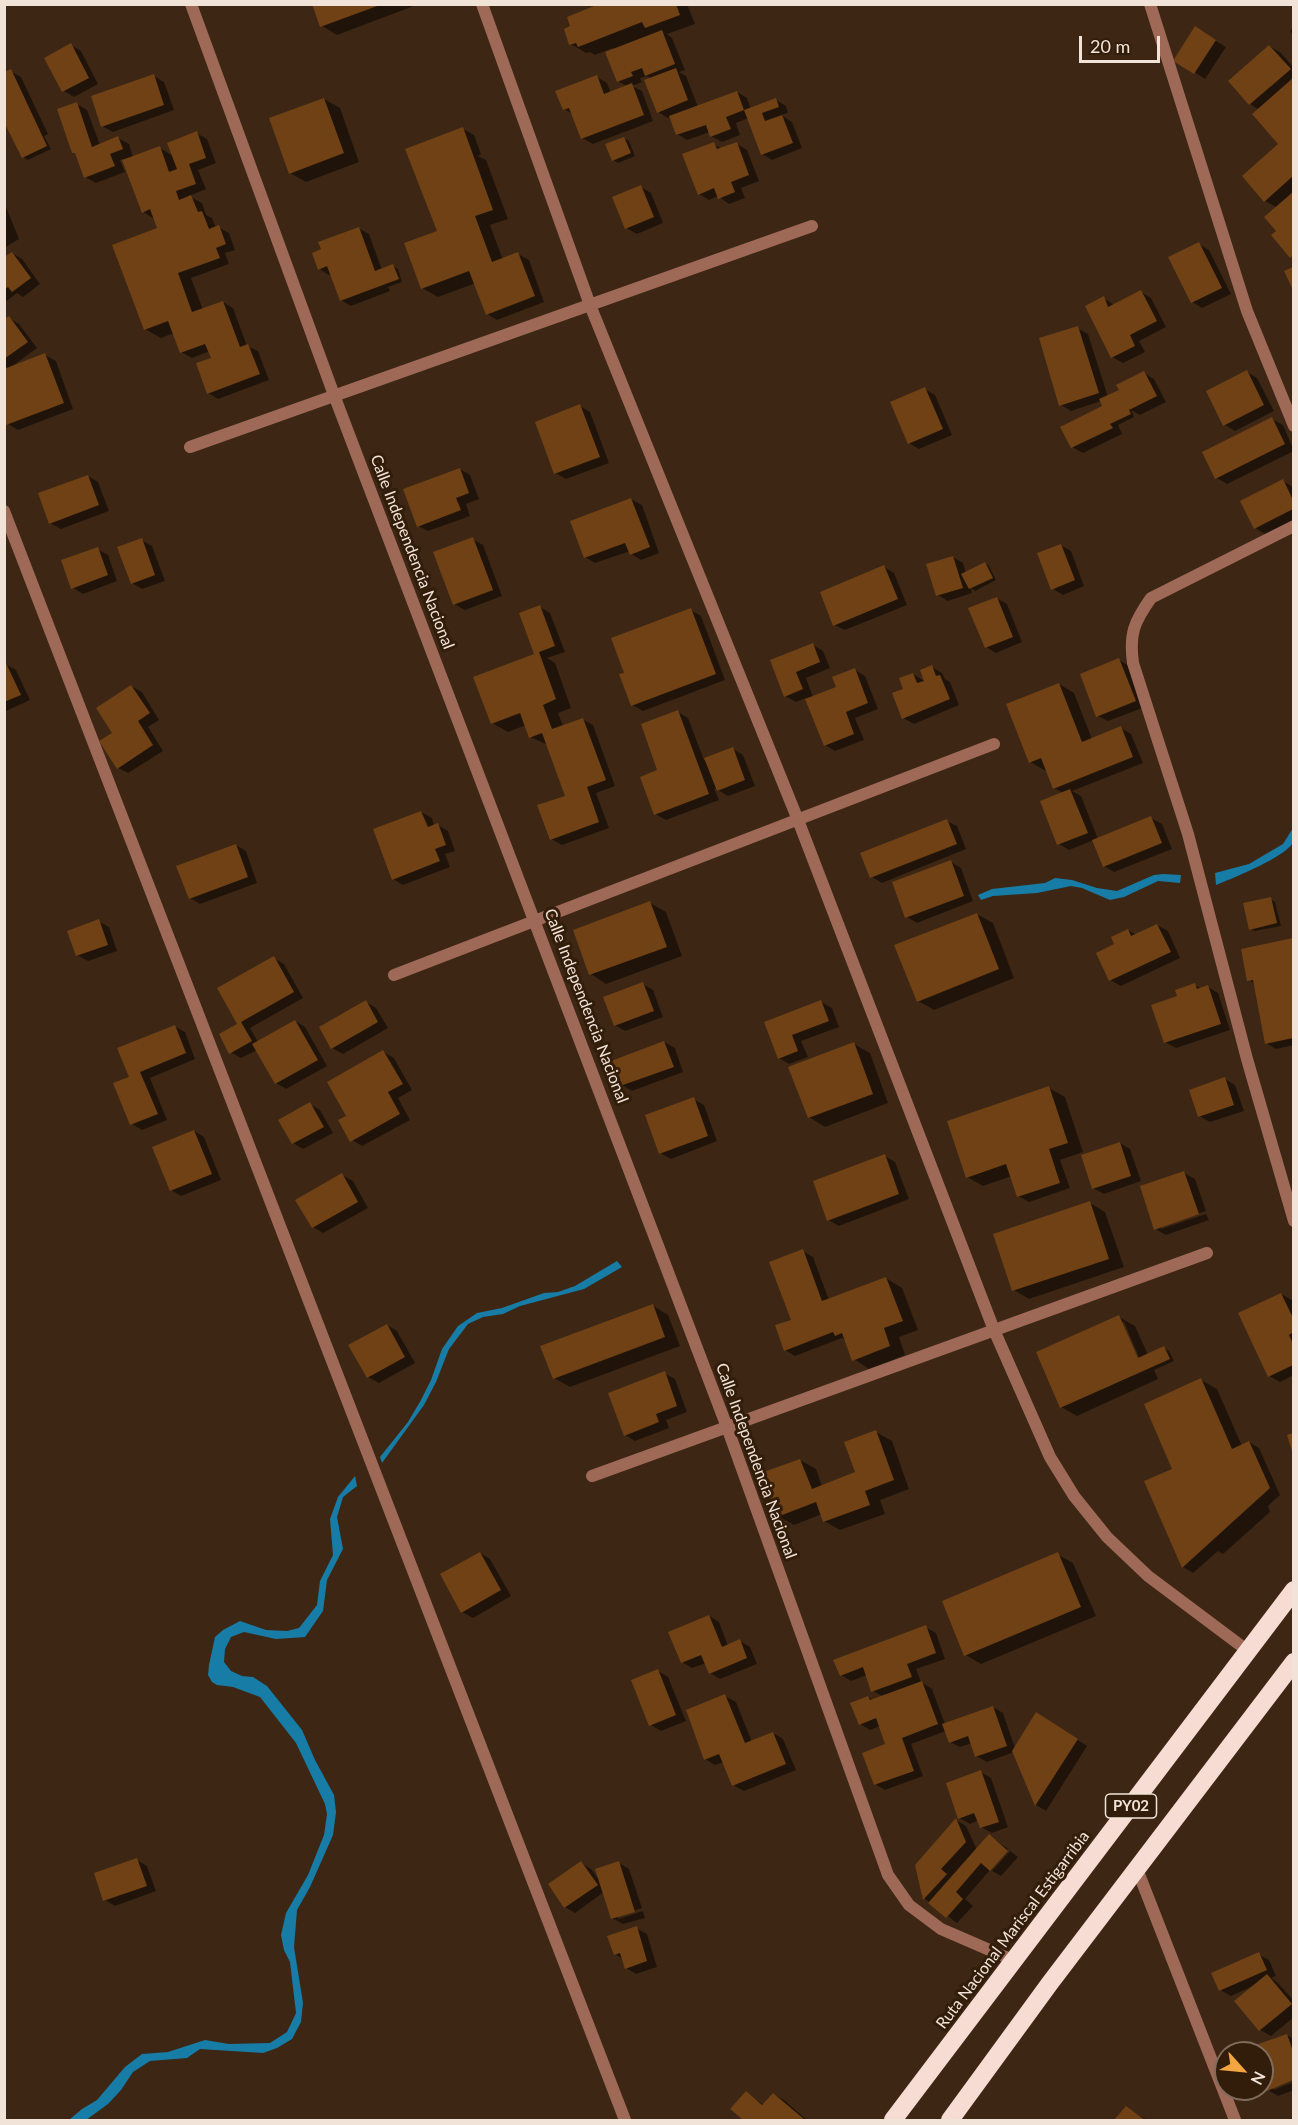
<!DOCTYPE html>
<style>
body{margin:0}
#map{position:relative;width:1298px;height:2125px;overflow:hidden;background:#3d2714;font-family:Lato,sans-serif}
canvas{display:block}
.frame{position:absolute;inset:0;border:6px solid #f2e3d8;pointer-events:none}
.north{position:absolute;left:1214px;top:2041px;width:60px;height:60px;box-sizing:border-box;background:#321d0a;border:2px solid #7f6c5c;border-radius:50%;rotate:117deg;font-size:16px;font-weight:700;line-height:24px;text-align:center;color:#f2e3d8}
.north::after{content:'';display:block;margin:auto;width:21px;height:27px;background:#f2a541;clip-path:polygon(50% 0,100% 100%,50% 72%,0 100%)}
.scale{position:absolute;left:1079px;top:36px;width:81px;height:27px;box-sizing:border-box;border:3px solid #f2e3d8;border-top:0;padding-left:8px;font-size:18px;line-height:21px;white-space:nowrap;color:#f2e3d8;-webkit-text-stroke:4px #321d0a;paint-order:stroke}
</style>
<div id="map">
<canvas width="1298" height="2125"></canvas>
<div class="frame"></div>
<div class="north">N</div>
<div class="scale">20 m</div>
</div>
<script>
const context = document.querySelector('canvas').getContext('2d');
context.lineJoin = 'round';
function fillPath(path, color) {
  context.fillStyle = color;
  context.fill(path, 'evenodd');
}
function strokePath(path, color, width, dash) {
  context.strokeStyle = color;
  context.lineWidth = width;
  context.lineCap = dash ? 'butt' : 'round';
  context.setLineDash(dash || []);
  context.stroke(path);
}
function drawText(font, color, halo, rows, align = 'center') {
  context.font = font + ' Lato,sans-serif';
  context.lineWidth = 6;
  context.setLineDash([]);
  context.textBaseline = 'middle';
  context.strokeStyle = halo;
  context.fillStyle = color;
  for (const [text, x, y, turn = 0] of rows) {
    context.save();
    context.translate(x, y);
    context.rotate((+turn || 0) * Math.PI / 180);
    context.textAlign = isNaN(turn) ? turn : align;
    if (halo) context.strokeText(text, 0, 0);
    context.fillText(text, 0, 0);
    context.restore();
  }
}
fillPath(new Path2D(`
 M1293,828C1293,832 1295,839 1293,842C1288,856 1231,879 1216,885L1215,873L1249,864L1283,844Z
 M1163,874L1181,875L1180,883L1158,881L1124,897L1110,900L1082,888L1071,886L1037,893L993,896L981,900L978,895L992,889L1045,883L1055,878L1072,880L1097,888L1117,891L1154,875Z
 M617,1261L622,1267L584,1289L520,1306L503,1314L483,1317L468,1324L449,1349L436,1382L424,1405L382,1463L380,1457L408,1422L421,1400L431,1380L442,1349L458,1326L477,1313L502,1308L544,1293L558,1292L575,1286Z
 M355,1476L357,1486L343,1497L337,1517L343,1549L327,1580L323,1611L305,1637L276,1639L244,1632L231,1637L225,1649L224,1662L231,1671L242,1676L253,1677L267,1686L302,1730L315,1760L334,1795L336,1812L333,1835L310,1887L297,1910L294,1947L303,2003L301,2022L292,2039L277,2048L263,2053L200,2049L187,2058L150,2061L133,2072L121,2090L108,2104L86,2120H69L82,2109L97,2100L125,2067L142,2054L168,2052L205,2040L229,2044L270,2043L287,2032L296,2013L290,1962L284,1950L281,1935L286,1913L308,1875L324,1835L327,1814L325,1804L296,1743L260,1697L233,1687L217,1685L212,1682L208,1675L209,1665L215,1637L223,1630L240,1621L266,1630L287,1631L299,1628L317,1605L320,1581L333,1555L330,1519L338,1497Z`), '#177ca6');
fillPath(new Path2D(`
 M313,4H419L337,35L322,26Z
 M603,4H687L695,24L667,34L672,38L685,70L679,72L686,76L698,107L737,92L747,98L751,109L776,100L786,106L788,113L781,115L792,122L802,148L772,160L762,154L749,118L736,123L740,135L722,142L711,136L710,132L687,140L677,134L671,117L668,118L658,112L652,79L647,76L640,78L642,82L632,86L642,91L653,121L593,144L582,138L574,115L564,109L597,77L607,83L611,93L628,87L618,81L613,48L595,55L590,52L586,53L571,44Z
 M1294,25V34L1290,32Z
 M1195,28L1226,47L1205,79L1175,60Z
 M71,45L81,51L98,84L74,97L64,91Z
 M1269,46L1280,52L1294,68V258L1279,231L1278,208L1265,201L1280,144L1259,110L1250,104L1230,81Z
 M10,71L21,77L48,134L44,136L51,149L28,160L23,157Z
 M154,76L164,82L174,110L113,132L102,126Z
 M324,99L340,108L359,162L306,182L290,173Z
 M77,104L87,110L100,145L118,138L129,144L133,157L160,148L173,156L196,133L207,139L216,163L198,170L206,189L189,196L202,203L206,215L212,218L216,228L218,227L229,233L235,250L225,253L229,264L191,278L203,310L223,302L233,308L247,346L258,351L269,380L218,399L208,393L212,359L210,351L192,358L181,352L174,333L161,338L145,329L161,228L153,218L143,212L123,159L120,160L125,172L96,183L85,177L77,154L74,152Z
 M463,129L474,135L481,154L478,156L486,160L508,219L490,225L503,260L518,254L529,260L544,302L497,320L487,314L476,283L438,297L422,288L439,232Z
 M624,138L629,141L635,156L618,163L613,160Z
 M714,144L722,149L737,144L747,150L759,181L741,188L745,198L729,204L718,196L709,200L699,194Z
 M641,187L651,193L663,223L637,234L626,228Z
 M4,202L19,239L4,248Z
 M358,228L369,234L382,270L393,266L398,269L402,282L388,287L390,291L351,306L341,300L332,274L329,275L319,269Z
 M1199,244L1209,250L1231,294L1202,308L1192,302Z
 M12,253L22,259L40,284L23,297L17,293L4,303V259Z
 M1141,292L1151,298L1166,327L1139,341L1145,352L1123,363L1112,357L1104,298L1114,305Z
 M9,318L19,324L37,348L11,367L45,355L56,361L73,409L18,430L8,424L4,416V321Z
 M1077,328L1088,334L1108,397L1121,390L1144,373L1154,379L1166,402L1140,415L1131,410L1134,417L1118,425L1122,434L1083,453L1072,447L1104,407L1101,401L1071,411L1061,405Z
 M1247,372L1257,378L1274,411L1235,431L1225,425Z
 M925,389L935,395L952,435L919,449L909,443Z
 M580,406L590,412L609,463L566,479L555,473Z
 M1272,419L1283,425L1294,451L1227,484L1217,478Z
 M460,469L470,475L479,499L466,504L470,516L428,531L418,526Z
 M88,476L98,482L109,511L61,529L50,523Z
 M1283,481L1293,487L1294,520L1265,534L1255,528Z
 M631,499L642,505L659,553L641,560L631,554L630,551L595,563L585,557Z
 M472,539L483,545L502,596L465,610L454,604Z
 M141,540L152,546L165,581L142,589L132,583Z
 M1060,545L1071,551L1084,586L1063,595L1053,589Z
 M97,549L108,555L117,581L83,594L73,588Z
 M953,557L963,563L966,573L985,563L989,566L996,580L975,591L971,588L972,593L948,601L938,595Z
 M884,567L894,573L907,605L845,630L834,625Z
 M996,598L1007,604L1022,642L996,653L986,647Z
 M540,607L550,613L565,652L547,658L555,663L571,708L558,713L563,726L582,719L593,725L615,786L596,793L609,828L562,845L551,839L567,796L548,745L530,737L526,725L508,732L492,723L535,655Z
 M691,610L701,616L725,680L643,711L632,705Z
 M813,645L823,651L830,668L806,678L813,697L838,688L855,670L865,676L878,709L855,718L864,740L835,751L825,745L806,698L796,702L785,696L772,661Z
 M1119,660L1129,666L1145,707L1108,721L1098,716Z
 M6,664L16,670L30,700L4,712V665Z
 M932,667L942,673L945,679L950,682L959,705L914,724L903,718L905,690L913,674L926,682Z
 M1059,684L1074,693L1092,739L1121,728L1131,734L1143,763L1072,791L1081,796L1098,839L1151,818L1162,824L1172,849L1114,872L1104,866L1094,840L1069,850L1059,844L1063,793L1054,788L1046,771L1030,762Z
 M131,686L142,692L159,720L148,727L163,751L128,773L118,768L114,733Z
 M678,712L688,718L704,760L733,749L743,755L755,786L728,796L714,788L719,800L666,820L655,814L659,771Z
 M421,812L432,818L434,826L438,825L448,831L455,851L445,854L450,867L403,885L393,879Z
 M947,821L957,826L966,849L882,883L872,877Z
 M236,845L246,851L257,883L200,904L190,898Z
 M951,862L961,868L973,901L917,923L907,917Z
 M1270,899L1275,902L1281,926L1255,931L1250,929Z
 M650,903L666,912L682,956L606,984L591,974L575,931Z
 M977,914L993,923L1014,978L934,1010L918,1001Z
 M98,921L109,927L117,951L88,961L77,955Z
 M1157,925L1168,931L1180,958L1121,986L1110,980L1098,954L1116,945L1128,930L1136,935Z
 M1294,939V1045L1276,1049L1266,1043L1255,984L1249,980L1242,951Z
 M274,958L284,964L303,998L250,1028L258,1042L295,1021L305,1027L327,1066L286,1089L276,1083L257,1050L241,1058L230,1052L239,1025Z
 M643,984L653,990L663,1017L625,1031L615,1025Z
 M1194,985L1202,989L1208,987L1218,993L1230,1030L1176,1048L1165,1042L1179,997Z
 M366,1002L376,1008L388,1028L343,1054L332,1048Z
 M821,1002L832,1008L839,1027L801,1041L808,1057L789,1064L779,1058L766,1023Z
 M174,1026L185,1032L195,1059L150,1078L167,1120L142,1130L132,1124L115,1084L131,1078Z
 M664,1042L675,1048L683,1072L632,1091L622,1085L613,1062Z
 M854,1044L870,1053L888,1103L825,1127L809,1117Z
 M383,1052L394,1058L412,1090L398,1098L410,1120L362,1146L352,1140L348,1117Z
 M1225,1079L1235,1085L1244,1111L1210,1122L1199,1116Z
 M1049,1088L1065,1097L1083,1152L1060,1160L1070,1188L1029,1202L1018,1196L1012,1176L983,1186L967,1177Z
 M693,1099L704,1105L717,1141L671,1159L660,1153Z
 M310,1104L320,1110L333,1133L303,1149L293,1143Z
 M194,1131L204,1137L221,1180L181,1196L171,1190Z
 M1120,1143L1130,1149L1141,1181L1104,1194L1093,1188Z
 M885,1156L895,1162L909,1199L839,1226L828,1220Z
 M1184,1173L1195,1179L1206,1211L1161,1226V1229L1206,1214L1209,1220L1166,1235L1155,1229Z
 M342,1175L353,1181L368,1208L323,1233L313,1227Z
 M1090,1203L1105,1212L1124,1267L1029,1299L1014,1290Z
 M803,1251L813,1257L829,1300L886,1278L902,1288L918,1330L899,1337L905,1355L869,1369L854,1359L847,1341L842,1338L795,1356L785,1350L793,1321Z
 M1281,1294L1292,1300L1294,1304V1375L1280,1382L1269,1376Z
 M652,1305L668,1315L680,1346L570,1387L554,1378Z
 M1119,1317L1135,1326L1148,1355L1164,1348L1169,1351L1174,1361L1154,1370L1158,1379L1077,1416L1061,1407ZM1124,1322L1140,1360H1137L1121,1323Z
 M387,1325L397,1331L415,1363L379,1383L368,1377Z
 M664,1373L675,1379L687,1412L666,1420L669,1428L635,1441L625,1435Z
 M1201,1380L1217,1389L1242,1446L1249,1442L1259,1448L1280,1495L1268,1506L1270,1512L1223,1554L1218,1551L1193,1573L1183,1567L1146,1482L1176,1473Z
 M876,1432L892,1441L909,1489L880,1500L885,1514L840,1530L824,1521L822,1514L794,1525L778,1516L800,1460L816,1469L822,1486L857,1473Z
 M480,1553L490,1559L511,1596L473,1618L462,1612L442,1575Z
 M1057,1554L1073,1563L1096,1616L981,1664L966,1655Z
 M709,1616L719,1622L728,1646L740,1641L750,1647L757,1664L720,1679L710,1673L706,1663L692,1668L682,1662Z
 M925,1627L936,1633L945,1659L916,1669L921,1682L932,1689L945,1724L993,1707L1003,1713L1015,1748L1047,1720L1087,1746L1046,1811L1036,1805L1014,1752L987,1762L976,1756L972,1743L960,1747L950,1742L946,1731L911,1744L923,1776L885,1790L875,1784L887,1745L880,1726L870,1730L860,1724L868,1697L874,1700L884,1697L873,1691L867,1675L851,1681L841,1675Z
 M658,1671L668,1677L686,1721L661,1731L651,1725Z
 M725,1696L736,1702L752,1742L773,1733L783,1739L796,1770L744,1791L733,1785L724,1762L715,1765L705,1759Z
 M981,1772L991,1778L1008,1827L992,1833L981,1827L979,1820L970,1824L959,1818Z
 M956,1820L966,1826L977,1850L990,1836L1008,1849L965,1899L973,1906L957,1923L925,1899L917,1865Z
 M1010,1851L1018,1857L1001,1876L992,1871Z
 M137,1860L147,1866L156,1891L115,1906L105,1900Z
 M581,1863L591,1869L600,1881L619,1863L629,1869L642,1908L618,1916V1919L643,1911L645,1918L623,1924L612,1918L604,1892L575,1913L565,1907Z
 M636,1928L647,1934L657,1967L636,1974L626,1968L623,1959L615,1954Z
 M1258,1954L1269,1960L1276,1976L1271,1978L1277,1982L1294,2001V2017L1271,2036L1260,2030L1236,2001L1253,1986L1231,1996L1220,1990Z
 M1287,2035L1294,2039V2078L1273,2087V2090L1294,2082V2090L1278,2096L1268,2090L1262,2074V2053H1254Z
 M746,2093L764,2105L773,2094L784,2100L807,2120H745L732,2109Z
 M1126,2108L1142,2117L1147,2120H1116Z`), '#0007');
fillPath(new Path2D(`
 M312,4H380V5L320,27Z
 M599,4H676L680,15L645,28L642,22L578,47L576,43L569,45L564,29L570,26L567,17Z
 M1195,26L1216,40L1194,74L1173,61Z
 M662,30L675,64L645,76L642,68L631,72L633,76L617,82L605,52Z
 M71,43L89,78L62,92L44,58Z
 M1269,45L1291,69L1249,105L1228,81Z
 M676,68L688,100L657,113L644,80Z
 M11,69L47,146L22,158L4,122V72Z
 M154,74L164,105L101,127L91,96Z
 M597,75L604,94L632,83L644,115L581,139L569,108L563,110L555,91Z
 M1293,78V176L1264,202L1242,176L1278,144L1252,114Z
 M737,91L744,110L726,117L731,129L710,137L706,125L676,135L669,116Z
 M324,98L344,153L289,174L269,118Z
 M776,98L779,107L762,113L765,121L782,115L793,143L761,155L744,110Z
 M77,102L92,147L118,136L123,149L110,154L115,166L84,178L75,153H72L57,109Z
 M463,127L493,210L475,216L492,262L518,252L535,296L486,315L469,271L421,289L404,243L437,231L405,149Z
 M197,131L206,158L189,164L196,184L176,191L179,200L191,195L198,212L202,211L209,229L219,225L226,244L216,248L220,258L178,273L192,312L223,301L240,347L248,344L260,374L207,394L196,363L211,358L205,344L180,353L168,321L144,330L112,245L157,228L150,209L142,213L122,160L160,146L169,172L177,169L167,143Z
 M624,137L631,153L612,161L605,144Z
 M714,142L717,149L737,142L749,175L731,182L735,192L718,199L714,188L698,195L682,154Z
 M641,185L654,217L625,229L612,197Z
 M1293,192V255L1290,258L1271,235L1276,231L1264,217Z
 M359,227L375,271L393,264L399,279L340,301L327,266L318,270L312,253L321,249L318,242Z
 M1199,242L1222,288L1191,303L1168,257Z
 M12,252L31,278L12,292L8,287L4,290V257Z
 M1293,267V290L1284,271Z
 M1141,290L1157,321L1130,335L1135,346L1111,358L1085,306L1104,296L1108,307Z
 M9,316L28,342L4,359V319Z
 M1078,326L1099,393L1059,406L1039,338Z
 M45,353L64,403L6,425L4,420V369Z
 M1247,370L1264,405L1223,426L1206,391Z
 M1144,371L1157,396L1129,410L1131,414L1110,424L1113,428L1071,448L1060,427L1102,406L1099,399L1119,390L1116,385Z
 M925,387L943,429L908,444L890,402Z
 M580,404L600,457L554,474L535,422Z
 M1272,417L1285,444L1215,479L1202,452Z
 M460,468L469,493L456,498L461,510L417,527L403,489Z
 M88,475L99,505L49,524L38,493Z
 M1283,479L1293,500V509L1254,529L1240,501Z
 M631,498L650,547L630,555L625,543L584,558L570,521Z
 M473,537L493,590L453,605L433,552Z
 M142,538L155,575L131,584L117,547Z
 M1061,544L1075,580L1051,590L1037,553Z
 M98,547L108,575L71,589L61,560Z
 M953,556L963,588L936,596L926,564Z
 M985,562L993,578L969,589L961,574Z
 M884,565L898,599L833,626L820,592Z
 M997,597L1013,637L985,648L968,608Z
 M540,605L555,646L539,652L556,699L543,705L552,729L583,718L606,780L587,787L599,822L550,840L537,805L565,796L542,733L529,738L520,713L491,724L473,677L534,654L519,613Z
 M691,608L716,674L631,706L619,674L624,673L611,638Z
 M813,643L820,662L796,672L803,689L784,697L770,660Z
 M1119,658L1136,701L1096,717L1080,674Z
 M4,663H6L21,695L4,702Z
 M932,665L936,676L940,675L950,699L902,719L892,693L903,689L899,678L913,673L917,683L924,681L920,670Z
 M855,668L868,703L846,712L854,734L824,746L805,699L836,687L832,677Z
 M1059,683L1082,742L1121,726L1133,757L1053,789L1041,758L1029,763L1006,704Z
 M131,685L150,713L138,721L153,745L117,769L99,741L112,733L96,708Z
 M678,710L709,794L654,815L640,777L657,770L641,724Z
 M733,747L745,780L717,791L704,758Z
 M1070,789L1088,833L1057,845L1040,801Z
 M421,811L428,827L438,823L446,845L435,849L440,861L392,880L373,829Z
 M1151,816L1162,843L1103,867L1092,840Z
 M947,819L957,844L870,878L860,853Z
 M236,844L248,877L189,899L176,866Z
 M951,860L964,896L905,918L892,882Z
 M1271,897L1277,923L1249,930L1243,903Z
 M650,901L667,947L589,975L573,930Z
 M977,913L999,969L917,1002L894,945Z
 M99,919L108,945L76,956L67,931Z
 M1157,924L1171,952L1109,981L1096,953L1114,944L1111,937L1128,929L1131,936Z
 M1293,938V1038L1265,1044L1253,980L1247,981L1241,949Z
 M274,956L294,992L241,1022L252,1041L229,1054L219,1034L237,1024L217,988Z
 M643,982L654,1011L614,1026L603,997Z
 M1195,983L1197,989L1208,985L1221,1024L1164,1043L1151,1005L1177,996L1175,990Z
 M366,1000L378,1022L331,1049L319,1027Z
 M821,1000L829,1021L792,1035L798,1051L778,1059L764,1022Z
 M295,1020L318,1060L275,1084L252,1044Z
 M175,1025L186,1053L140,1072L158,1114L130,1125L113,1083L129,1077L117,1048Z
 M664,1041L674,1067L620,1086L611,1061Z
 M854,1042L873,1094L808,1118L788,1067Z
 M383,1050L403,1084L388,1092L400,1114L350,1142L338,1120L346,1116L327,1082Z
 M1225,1077L1234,1105L1198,1117L1189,1090Z
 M1049,1086L1068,1143L1049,1149L1060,1183L1017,1197L1006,1164L966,1178L947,1121Z
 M694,1097L708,1136L659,1154L645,1115Z
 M310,1102L324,1127L292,1144L278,1120Z
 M194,1130L212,1174L170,1191L152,1147Z
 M1120,1142L1131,1176L1092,1189L1081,1155Z
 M885,1154L899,1194L827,1221L813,1181Z
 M1184,1171L1199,1214L1154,1230L1140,1186Z
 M342,1173L358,1202L312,1228L295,1200Z
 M1090,1201L1109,1259L1012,1291L993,1234Z
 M803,1249L822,1301L886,1277L903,1321L884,1328L890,1346L852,1361L842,1333L835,1336L833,1332L784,1351L775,1325L791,1320L769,1262Z
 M1281,1293L1293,1318V1332L1289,1335L1293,1344V1365L1268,1377L1238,1313Z
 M653,1304L665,1337L553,1379L540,1346Z
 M1119,1315L1138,1358L1164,1346L1170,1359L1060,1408L1036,1352Z
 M387,1324L405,1357L367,1378L348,1345Z
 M665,1371L677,1406L656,1414L659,1422L624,1436L608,1393Z
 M1201,1378L1232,1449L1249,1441L1270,1488L1182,1568L1144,1481L1172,1469L1144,1404Z
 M876,1430L894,1480L865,1491L870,1505L823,1522L816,1502L777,1517L761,1473L800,1459L812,1489L855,1472L844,1442Z
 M1293,1433V1454L1287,1435Z
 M480,1552L501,1590L461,1613L440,1574Z
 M1058,1552L1081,1607L964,1656L942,1601Z
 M709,1615L722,1647L740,1639L747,1658L709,1674L701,1655L681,1663L668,1632Z
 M926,1625L936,1653L907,1664L912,1677L871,1692L863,1667L840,1676L833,1660Z
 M658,1669L676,1715L649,1726L631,1680Z
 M922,1681L938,1724L902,1738L914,1771L874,1785L862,1753L885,1744L876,1718L859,1725L850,1703L868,1696L870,1700Z
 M725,1694L745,1743L773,1732L786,1764L732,1786L719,1754L704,1760L686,1710Z
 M993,1706L1007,1746L975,1757L968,1736L949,1743L942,1724Z
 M1036,1712L1078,1739L1035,1806L1012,1751Z
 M981,1770L999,1822L980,1828L974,1813L958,1819L946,1783Z
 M956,1818L966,1842L941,1869L947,1874L923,1900L915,1865Z
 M989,1834L1008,1851L990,1871L981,1863L956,1892L963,1899L946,1918L928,1903Z
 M137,1858L147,1886L103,1901L94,1873Z
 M581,1861L598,1885L564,1908L548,1884Z
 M619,1861L635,1912L611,1919L595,1869Z
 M637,1926L647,1961L625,1969L620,1953L614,1955L607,1936Z
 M1259,1952L1267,1970L1219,1991L1211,1973Z
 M1267,1974L1292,2004L1259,2031L1234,2001Z
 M1287,2034L1293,2051V2080L1267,2091L1262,2079V2053H1252L1250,2047Z
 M746,2091L762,2105L773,2093L805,2120H743L730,2109Z
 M1126,2106L1145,2120H1114Z`), '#6f4114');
strokePath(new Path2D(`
 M191,4L334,395L727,1427L888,1875L909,1905L941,1929L1015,1961
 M482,4L590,305L798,820L994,1330L1050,1457L1074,1496L1107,1537L1148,1576L1248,1651
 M1150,4L1247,311L1294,426
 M190,447L812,226
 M4,511L625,2120
 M1294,526L1151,598C1134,622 1129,634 1133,663L1188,834L1247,1059L1294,1221
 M394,975L994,744
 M592,1476L1207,1253
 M1137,1869L1235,2120`), '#9f6958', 12);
strokePath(new Path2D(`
 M893,2120L1294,1590
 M950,2120L1050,1983L1294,1662`), '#f7dcd3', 18);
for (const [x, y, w] of [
 [1131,1806,51]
]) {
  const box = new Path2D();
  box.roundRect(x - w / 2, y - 12, w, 24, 4.5);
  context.fillStyle = '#321d0a';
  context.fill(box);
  strokePath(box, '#f2e3d8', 1.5);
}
drawText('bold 15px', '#f2e3d8', null, [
 ["PY02",1131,1806]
]);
drawText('16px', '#f2e3d8', '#321d0a', [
 ["Calle Independencia Nacional",412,552,69],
 ["Calle Independencia Nacional",586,1006,69],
 ["Calle Independencia Nacional",756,1461,70],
 ["Ruta Nacional Mariscal Estigarribia",1013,1930,-53]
]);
</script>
